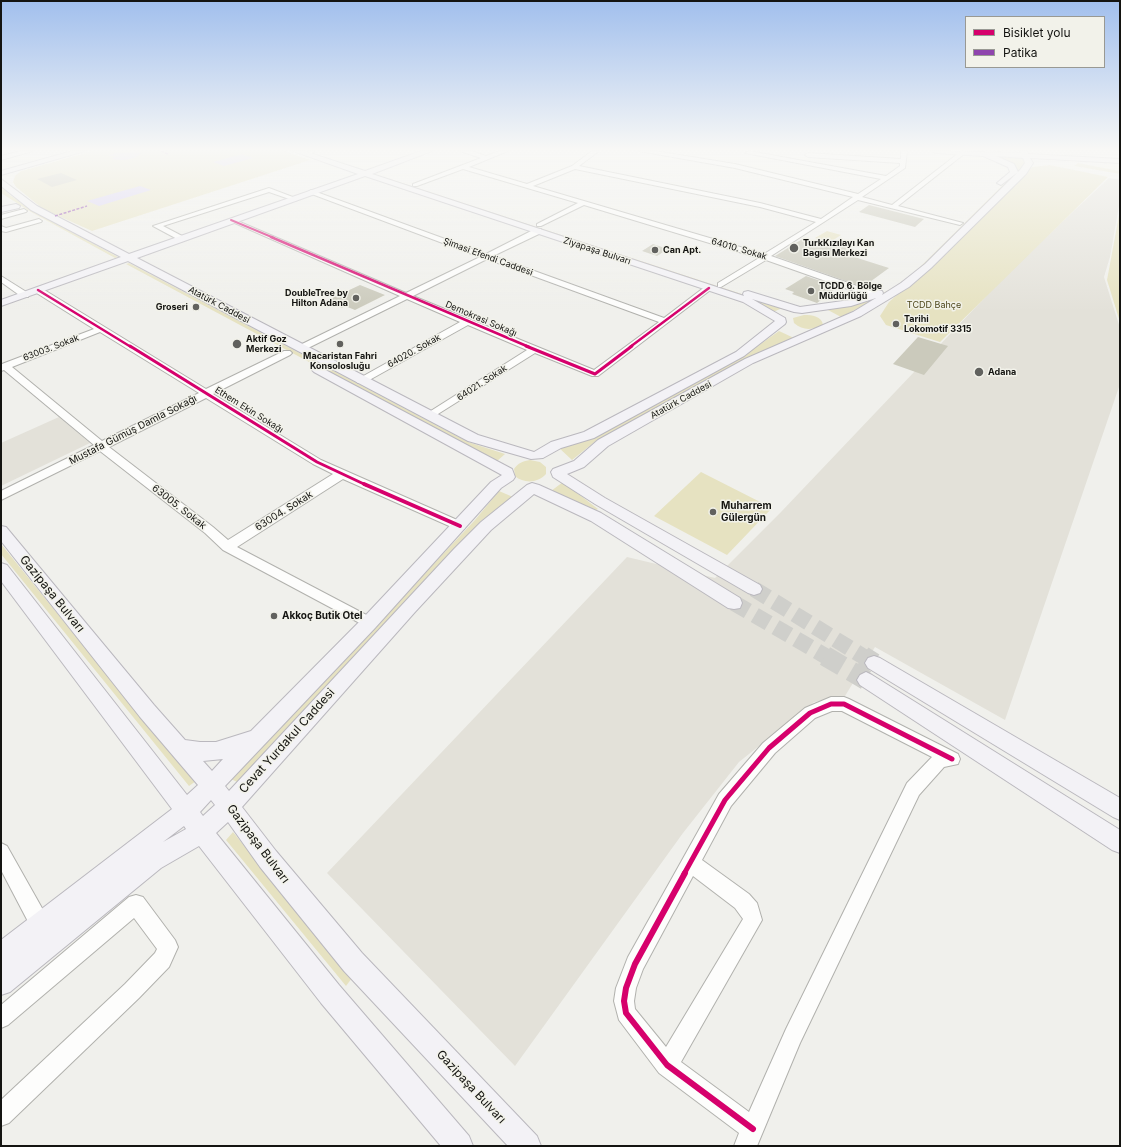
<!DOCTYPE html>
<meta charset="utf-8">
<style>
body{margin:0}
#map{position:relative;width:1121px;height:1147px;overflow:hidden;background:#f0f0ec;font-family:Inter,sans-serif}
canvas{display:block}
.frame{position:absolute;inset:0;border:2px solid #141411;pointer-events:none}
.legend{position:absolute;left:965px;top:16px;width:140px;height:52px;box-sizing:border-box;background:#f2f2ea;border:1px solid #999993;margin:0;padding:5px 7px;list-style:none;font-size:12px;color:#141411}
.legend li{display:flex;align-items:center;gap:8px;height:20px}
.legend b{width:20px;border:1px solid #999993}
</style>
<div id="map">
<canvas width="1121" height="1147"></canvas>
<div class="frame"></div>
<ul class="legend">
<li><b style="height:5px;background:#d6006c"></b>Bisiklet yolu</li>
<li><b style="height:5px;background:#8e44ad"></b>Patika</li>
</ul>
</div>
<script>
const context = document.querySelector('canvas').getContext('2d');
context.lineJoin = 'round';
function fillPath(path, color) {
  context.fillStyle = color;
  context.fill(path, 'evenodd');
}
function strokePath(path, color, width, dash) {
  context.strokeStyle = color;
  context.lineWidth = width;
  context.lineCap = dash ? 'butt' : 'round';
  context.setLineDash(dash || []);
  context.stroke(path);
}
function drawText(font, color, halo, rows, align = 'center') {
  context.font = font + ' Inter,sans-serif';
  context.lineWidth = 3;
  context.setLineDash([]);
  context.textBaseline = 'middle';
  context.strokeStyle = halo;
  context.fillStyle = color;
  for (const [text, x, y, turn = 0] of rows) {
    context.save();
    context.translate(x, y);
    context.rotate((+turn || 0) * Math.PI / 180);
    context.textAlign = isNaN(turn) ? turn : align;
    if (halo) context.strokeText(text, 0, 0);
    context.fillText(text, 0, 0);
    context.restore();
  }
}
fillPath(new Path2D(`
 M1109,178L1120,180V200L1110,257L1104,277L1120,328V384L1005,720L875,647L845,696L814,702L739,762L683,833L515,1066L327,873L627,557L715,578L781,512L1011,270Z
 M59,417L90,443L1,486V443Z`), '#e3e1d9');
fillPath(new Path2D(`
 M93,151H284L310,160L92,231L43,209L16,187L13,182L15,176L21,171Z
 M999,157L1024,158L1025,164L1020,171L921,268C896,288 869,303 841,317L828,310L869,301L894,287L908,277L919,268L1017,171L1011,163Z
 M1078,163L1120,171V174L1074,166Z
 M1050,165L1108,177L940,342L886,325L880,316L889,302L908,285L933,267L1028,170L1032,167Z
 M375,174L751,297L785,307L773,312L373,175Z
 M1,185L10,195L33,211L118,257L115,258L31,212L1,193Z
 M1120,210V322L1107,280Z
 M827,231L841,235L829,243L815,238Z
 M129,263L468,442L505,454L496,462L126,264Z
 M804,315C812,315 822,316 823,325C813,330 803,331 794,323L793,318Z
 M779,331L794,338L749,357L597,440L572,460L558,447L593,438L745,355Z
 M530,460L540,462L546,467V474C538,483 524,484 515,476L514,469C518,463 523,461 530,460Z
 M701,472L772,508L727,555L654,516Z
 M563,482L594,506L598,509L596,510L551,491Z
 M499,491L513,497L481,521L237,782L231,779L475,520Z
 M1,544L137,712L196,781L189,786L1,554Z
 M233,832L352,978L346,986L226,840Z`), '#e6e2c1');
fillPath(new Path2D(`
 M138,151L141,153C135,160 122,161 113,159L112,158L116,156H107L116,153Z
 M242,154L253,158L224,166L213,162Z
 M140,186L151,190L99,206L87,201Z`), '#d8d0f5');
fillPath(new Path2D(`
 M61,173L77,180L52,187L37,179Z
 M869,205L924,219L915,227L859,212Z
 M804,238L830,246L834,244L855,250L848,255L889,268L863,287L775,256Z
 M653,244L668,249L657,256L642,251Z
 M806,276L838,287L817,303L792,294L794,292L785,289Z
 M360,285L385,295L355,310L345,306L342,308L326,301Z
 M918,337L948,346L924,375L893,364Z`), '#cbcabc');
strokePath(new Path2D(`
 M754,589L864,657
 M734,603L827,657`), '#cfcfcb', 16, [16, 8]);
strokePath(new Path2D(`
 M825,656L866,680
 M863,656L874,663`), '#cfcfcb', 20, [20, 10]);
const minor = new Path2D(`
 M21,151H33L1,160V156Z
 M308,151H314V152L311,154Z
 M460,151H471L486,156L499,151H508L469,167L527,184L572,166L592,151H599L579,166L760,203L821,219L853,197L735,168L639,151H655L735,164L858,194L881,179L745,153L749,151L886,176L900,166V163L808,157L805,155L808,153L901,159V151H907L905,168L862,197L892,205L960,152L963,151L965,153L964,154L898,206L963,223L960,225L858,200L771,256L877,293L878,295L877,297H871L766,260L721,287H718V283L759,258L584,205L541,226H537V224L578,203L463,169L417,186H413V184L481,158ZM575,169L760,207L816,222L764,254L533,186Z
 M269,188L298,199L295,201L269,192L163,226L184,237L185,239L181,241L153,226Z
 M311,190L486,254L535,229H541V233L493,256L664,318L706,286H709L713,288L598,376H592L535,353L430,419L426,418L425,416L426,414L527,350L468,325L364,383H358L356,381L358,379L460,322L407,299L304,350H298L296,348L298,346L400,296L228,220L233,219L406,293L480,257L309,193L308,192ZM487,259L659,322L594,370L413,296Z
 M24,209L27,211L26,212L1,219V215Z
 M39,219L42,221L41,222L6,232L1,231V226L6,228Z
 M1,276L28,293L29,295L28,297H22L1,282Z
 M35,288H41L206,389L284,351H290L292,353L290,355L213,394L321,460L464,523L466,526L464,529L460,530L456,529L343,479L237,547L374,619L376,623L374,627L369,628L223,550L205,533L100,451L1,500V491L94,445L4,370L1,371L2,364L94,329L35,292ZM100,332L199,393L102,441L12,367ZM206,398L313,464L333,474L228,540L213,527L109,447Z
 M831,697H844L849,699L958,754L960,759L958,764L944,767L919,795L800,1043L757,1146H734L739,1133L659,1073L619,1020L614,1001L616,988L628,957L719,794L763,743L805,708ZM832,711H842L932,757L907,783L786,1029L749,1112L681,1062L762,920L757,903L749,894L702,860L731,806L775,753L815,718ZM693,876L735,908L743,919L666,1047L635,1009L634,1001L636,988L643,969Z
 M1,843L7,846L47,917L50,924L47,931L40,934L33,931L1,870Z
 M136,895L143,897L175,940L178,947L169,967L139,998L9,1123L1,1126V1100L125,984L155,953L157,949L134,918L8,1025L1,1028V1005L129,897Z`);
const major = new Path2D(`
 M72,151H85L1,175V171Z
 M293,151H304L365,171L421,151H432L372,174L744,296L743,294L744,292L748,291L800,307L850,300L878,290L882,291L883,293L882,295L901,283L925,264L1020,170L1025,163L1023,158L996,156L1014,164L1018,172L1001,185L997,183L1010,172L1008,167L983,156L935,153L932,151L1021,153L1020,151H1027L1028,154L1120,159V163L1030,158L1033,163L1026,174L931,268L909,287L861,316L753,363L608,446L584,467L567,474L605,498L760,585L762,589L760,593L754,595L748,593L595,504L553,477L551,472L553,469L574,461L598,440L745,359L853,312L876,298L851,306L802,313L794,312L752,299L785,318L786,322L785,324L744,356L594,438L561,448L543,458L531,459L468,441L128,261L1,306V300L121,257L31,210L1,186V179L37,206L129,254L358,174ZM365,176L743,302L775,321L736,352L584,432L551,442L534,452L478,435L137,258Z
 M16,204L20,206L19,208L1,212V207Z
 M318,366L512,469L515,477L513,480L501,488L375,628L225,786L229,791L454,549L481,522L527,485L532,483L539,485L601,513L740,598L742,603L740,608L734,609L728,608L591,521L534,494L491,530L466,557L415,612L242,807L276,851L362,953L537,1136L541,1146H508L344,971L260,867L228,822L216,833L339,985L469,1136L473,1146H441L321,1003L199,846L161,868L10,992L1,995V940L172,809L1,581V563L7,565L187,795L198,785L140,717L1,541V526L6,527L154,705L185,740L200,742H216L251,731L363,618L491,482L502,475L314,372L312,370L314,368ZM223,759L212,771L203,761ZM211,800L215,805L203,816L200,812ZM184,826L186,829L163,842Z
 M874,656L880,658L1120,798V820L1113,817L868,668L865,663L868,658Z
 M866,672L872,675L1120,830V853L1112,850L860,685L857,680L860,675Z`);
strokePath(minor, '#b1b1ad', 2);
strokePath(major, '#bab8be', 2);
fillPath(minor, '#fdfdfc');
fillPath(major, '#f3f2f6');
strokePath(new Path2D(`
 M161,151L168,154
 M55,216L87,206`), '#8e44ad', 1.5, [3, 1.5]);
strokePath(new Path2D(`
 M231,220L274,238`), '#d6006c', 2);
strokePath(new Path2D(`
 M271,237L529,347
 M38,290L131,347
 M630,347L709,288`), '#d6006c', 2.5);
strokePath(new Path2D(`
 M130,346L317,462L366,485
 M526,346L595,374L632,346`), '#d6006c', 3);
strokePath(new Path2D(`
 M364,484L460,526`), '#d6006c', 4);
strokePath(new Path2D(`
 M684,874L725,800L769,748L810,713L831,704H844L952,759`), '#d6006c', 5);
strokePath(new Path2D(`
 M685,873L635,964L626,988L624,1001L626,1013L667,1065L753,1129`), '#d6006c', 6);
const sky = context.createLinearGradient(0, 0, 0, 312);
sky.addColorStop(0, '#a1bfed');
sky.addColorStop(0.48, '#f8f8f6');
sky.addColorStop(1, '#f8f8f600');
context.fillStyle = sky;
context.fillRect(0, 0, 1121, 312);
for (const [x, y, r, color] of [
 [794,248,5,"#61615e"],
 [655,250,4,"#61615e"],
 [811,291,4,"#61615e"],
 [356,298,4,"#61615e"],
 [196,307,4,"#61615e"],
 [896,324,4,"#61615e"],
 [237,344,5,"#61615e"],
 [340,344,4,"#61615e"],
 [979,372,5,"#61615e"],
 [713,512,4,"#61615e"],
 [274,616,4,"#61615e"]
]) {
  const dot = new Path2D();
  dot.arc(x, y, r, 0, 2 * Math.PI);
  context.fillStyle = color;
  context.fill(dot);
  strokePath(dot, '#f2f2ea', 1.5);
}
drawText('bold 9px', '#141411', '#f2f2ea', [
 ["TurkKızılayı Kan",803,243],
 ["Bagısı Merkezi",803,253],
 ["Can Apt.",663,250],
 ["TCDD 6. Bölge",819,286],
 ["Müdürlüğü",819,296],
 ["DoubleTree by",348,293,"right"],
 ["Hilton Adana",348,303,"right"],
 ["Groseri",188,307,"right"],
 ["Tarihi",904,319],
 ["Lokomotif 3315",904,329],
 ["Aktif Goz",246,339],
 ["Merkezi",246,349],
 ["Macaristan Fahri",340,356,"center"],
 ["Konsolosluğu",340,366,"center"],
 ["Adana",988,372]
], 'left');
drawText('9px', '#141411', '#f2f2ea', [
 ["64010. Sokak",739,249,16],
 ["Ziyapaşa Bulvarı",597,251,18],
 ["Şimasi Efendi Caddesi",488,257,20],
 ["Atatürk Caddesi",219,305,28],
 ["Demokrasi Sokağı",481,319,23],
 ["63003. Sokak",51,348,-21],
 ["64020. Sokak",414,351,-29],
 ["64021. Sokak",482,383,-33],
 ["Atatürk Caddesi",681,400,-29],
 ["Ethem Ekin Sokağı",249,410,32]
]);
drawText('9px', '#4e471b', '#f2f2ea', [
 ["TCDD Bahçe",934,305]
]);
drawText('10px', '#141411', '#f2f2ea', [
 ["Mustafa Gümüş Damla Sokağı",133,430,-27],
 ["63005. Sokak",179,507,38],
 ["63004. Sokak",284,511,-32]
]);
drawText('bold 10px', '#141411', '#f2f2ea', [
 ["Muharrem",721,506],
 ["Gülergün",721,518],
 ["Akkoç Butik Otel",282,616]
], 'left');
drawText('12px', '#141411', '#f2f2ea', [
 ["Gazipaşa Bulvarı",52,594,51],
 ["Cevat Yurdakul Caddesi",287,741,-48],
 ["Gazipaşa Bulvarı",258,844,53],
 ["Gazipaşa Bulvarı",471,1087,47]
]);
</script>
